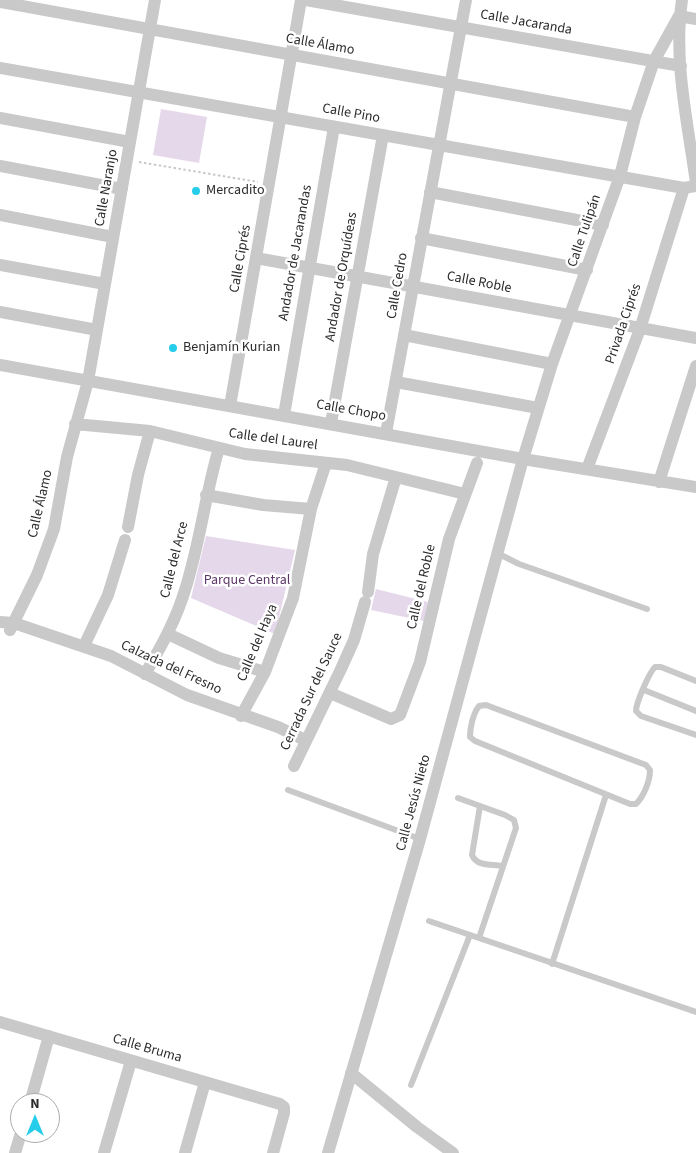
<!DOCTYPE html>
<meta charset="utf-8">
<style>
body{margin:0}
#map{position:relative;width:696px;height:1153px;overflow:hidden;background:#fff;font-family:"Source Sans 3",sans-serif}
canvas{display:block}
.north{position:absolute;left:10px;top:1093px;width:50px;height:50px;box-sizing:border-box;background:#fff;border:1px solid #ababab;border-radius:50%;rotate:0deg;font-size:14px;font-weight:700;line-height:20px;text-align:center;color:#2c2c2c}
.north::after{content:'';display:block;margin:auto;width:18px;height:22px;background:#26cdeb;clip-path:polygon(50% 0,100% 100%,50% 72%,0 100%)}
</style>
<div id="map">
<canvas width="696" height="1153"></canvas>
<div class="north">N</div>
</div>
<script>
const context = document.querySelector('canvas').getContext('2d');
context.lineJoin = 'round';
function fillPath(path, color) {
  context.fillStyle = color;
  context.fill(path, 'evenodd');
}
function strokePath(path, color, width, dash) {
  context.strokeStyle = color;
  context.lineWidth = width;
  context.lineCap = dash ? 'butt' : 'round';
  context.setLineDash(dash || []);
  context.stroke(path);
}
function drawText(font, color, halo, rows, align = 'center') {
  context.font = font + ' "Source Sans 3",sans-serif';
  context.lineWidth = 5;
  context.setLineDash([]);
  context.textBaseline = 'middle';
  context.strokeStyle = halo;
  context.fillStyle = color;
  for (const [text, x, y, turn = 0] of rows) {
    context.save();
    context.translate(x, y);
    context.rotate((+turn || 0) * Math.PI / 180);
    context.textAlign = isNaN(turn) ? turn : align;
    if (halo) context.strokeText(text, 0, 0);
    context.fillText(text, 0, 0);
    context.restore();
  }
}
fillPath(new Path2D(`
 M161,109L207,117L199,163L153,155Z
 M206,536L295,550L275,634L191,598Z
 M376,589L428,602L424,621L371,610Z`), '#e5d8ea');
strokePath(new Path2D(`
 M139,162L258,182`), '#c9c9c9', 2, [2.5, 2.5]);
strokePath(new Path2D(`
 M497,553L519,564L647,609
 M696,681L661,667H655C649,673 636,703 636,711L641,716L696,735
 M644,690L696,711
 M486,705L646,765L650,770C650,781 644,796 636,804H630L475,741L470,737C470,727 473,714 479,706Z
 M288,790L420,839
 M458,798L505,815L514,820L516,828L479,938
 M480,806L472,855C477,867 492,864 502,866
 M429,921L696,1012
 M552,964L606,795
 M411,1085L470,935`), '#c9c9c9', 6);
strokePath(new Path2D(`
 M306,0L681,66
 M682,0C673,60 688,124 696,183
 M0,2L635,117
 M679,16L696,19
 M0,68L684,188L696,186
 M0,118L130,142
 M0,166L122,189
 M430,192L603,225
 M0,215L113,237
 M421,238L587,270
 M256,258L696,338
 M0,265L105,284
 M0,312L97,330
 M404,335L552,364
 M0,365L523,459L696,487
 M396,382L538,408
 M230,406L301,0
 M284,415L334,127
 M331,423L383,135
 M75,424L150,431L245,454L347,465L465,494
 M386,433L466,0
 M587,469L640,329L684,188
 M659,482L696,366
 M206,495L263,505L311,509
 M128,527L138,475L150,431
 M368,592L373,554L396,477
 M0,622L14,623L111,656L187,695L278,727L305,740
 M10,630L37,575L54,529L67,457L88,381L155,0
 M168,634L219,658L265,672
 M84,646L108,595L125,540
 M145,674C161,647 176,620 185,590C200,544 205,495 219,448
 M330,693L391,719L400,715L420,662L449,539L477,463
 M241,716L265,672L293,598L311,509L326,463
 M294,766L341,669L354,640L365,602
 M0,1022L280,1104L284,1107V1113L273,1153
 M351,1073L417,1127L453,1153
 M30,1103L49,1036
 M15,1153L21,1133
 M104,1153L131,1061
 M185,1153L205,1082
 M328,1153L420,839L523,459L552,364L620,176L635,117L654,61L679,16`), '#c9c9c9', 12);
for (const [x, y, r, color] of [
 [196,191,5,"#26cdeb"],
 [173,348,5,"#26cdeb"]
]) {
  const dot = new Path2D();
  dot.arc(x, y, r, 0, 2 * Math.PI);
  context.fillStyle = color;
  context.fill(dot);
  strokePath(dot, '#fff', 2);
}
drawText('14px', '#2c2c2c', '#fff', [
 ["Calle Jacaranda",526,23,10],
 ["Calle Álamo",320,45,10],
 ["Calle Pino",351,114,10],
 ["Calle Naranjo",107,188,-80],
 ["Calle Tulipán",585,231,-71],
 ["Andador de Jacarandas",296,253,-80],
 ["Calle Ciprés",241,259,-80],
 ["Andador de Orquídeas",342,277,-80],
 ["Calle Roble",479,283,11],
 ["Calle Cedro",398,286,-80],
 ["Privada Ciprés",624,324,-71],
 ["Calle Chopo",351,411,10],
 ["Calle del Laurel",273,440,8],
 ["Calle Álamo",41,504,-77],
 ["Calle del Arce",175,560,-76],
 ["Calle del Roble",422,587,-77],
 ["Calle del Haya",258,643,-67],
 ["Calzada del Fresno",171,668,25],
 ["Cerrada Sur del Sauce",312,692,-65],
 ["Calle Jesús Nieto",414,803,-75],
 ["Calle Bruma",147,1049,16]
]);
drawText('14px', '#2c2c2c', '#fff', [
 ["Mercadito",206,191],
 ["Benjamín Kurian",183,348]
], 'left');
drawText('14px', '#5d3868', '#fff', [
 ["Parque Central",247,581]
]);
</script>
